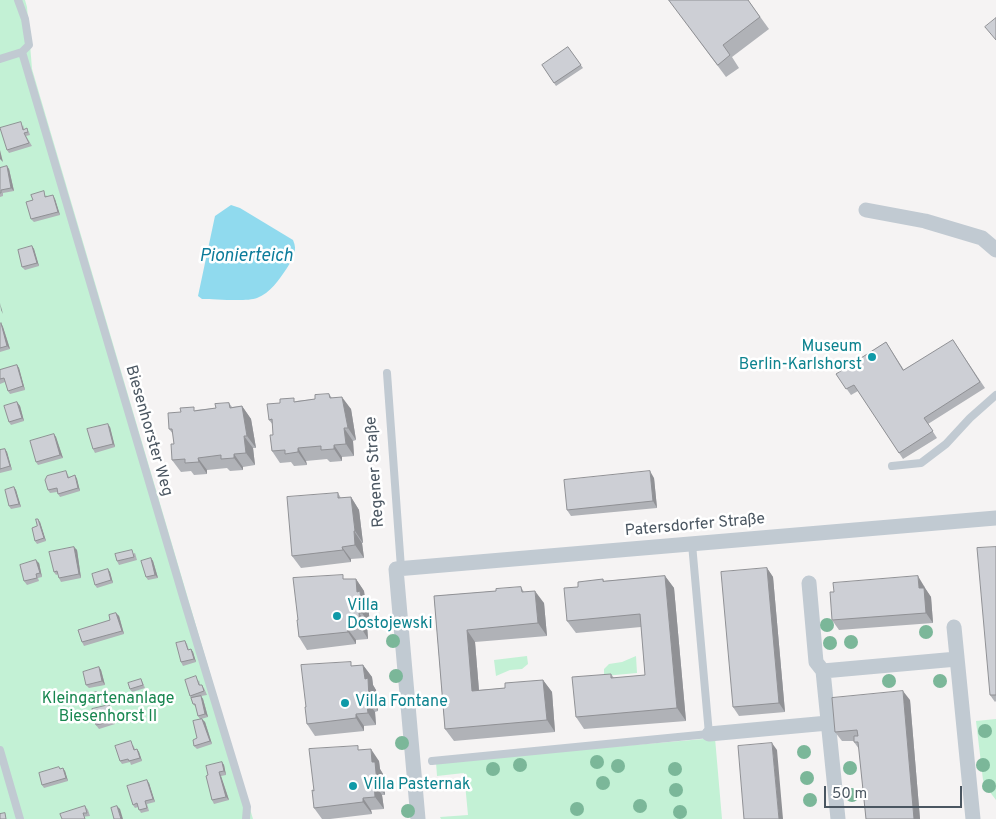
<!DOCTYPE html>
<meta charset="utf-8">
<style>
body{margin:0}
#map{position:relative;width:996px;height:819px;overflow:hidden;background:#f5f3f3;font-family:Overpass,sans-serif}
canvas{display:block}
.scale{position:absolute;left:824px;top:786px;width:138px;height:22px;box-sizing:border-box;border:2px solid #4a5661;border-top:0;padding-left:6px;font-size:15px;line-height:18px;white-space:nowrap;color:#4a5661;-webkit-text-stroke:4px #fff;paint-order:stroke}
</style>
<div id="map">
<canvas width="996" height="819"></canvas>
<div class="scale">50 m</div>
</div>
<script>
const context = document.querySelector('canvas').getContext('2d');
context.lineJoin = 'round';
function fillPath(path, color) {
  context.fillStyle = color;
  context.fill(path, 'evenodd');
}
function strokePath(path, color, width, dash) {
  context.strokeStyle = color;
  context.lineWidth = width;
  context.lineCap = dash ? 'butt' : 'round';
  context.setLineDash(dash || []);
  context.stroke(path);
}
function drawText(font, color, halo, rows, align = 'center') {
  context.font = font + ' Overpass,sans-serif';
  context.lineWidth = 5;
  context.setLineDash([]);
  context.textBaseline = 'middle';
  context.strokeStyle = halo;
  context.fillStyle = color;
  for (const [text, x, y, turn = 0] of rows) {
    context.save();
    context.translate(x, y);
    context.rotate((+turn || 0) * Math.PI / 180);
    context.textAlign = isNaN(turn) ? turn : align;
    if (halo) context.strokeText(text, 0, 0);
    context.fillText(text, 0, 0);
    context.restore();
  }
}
fillPath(new Path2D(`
 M0,0H25L27,7L32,69L253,819H0Z
 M527,656L528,664L522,669L510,670L496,676L494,660Z
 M636,656L637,673L604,676V669L609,664L622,662Z
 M996,719V800L986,787L983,780L976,721Z
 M715,738L722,819H441L440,817L468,815L464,773L437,776L436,762Z`), '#c3f1d5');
fillPath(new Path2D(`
 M231,205L240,208L293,240C298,251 293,258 287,268C279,280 270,293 257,298C247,302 214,299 202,299L198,296L215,216Z`), '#90daee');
strokePath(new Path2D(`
 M22,52L184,600L247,807L246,819
 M0,59L22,52L29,45L25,19L18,0
 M387,373L401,568
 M892,466L921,463L946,444L970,418L996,395
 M0,750L20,819
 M432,761L709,734L692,544`), '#c1cad2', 8);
strokePath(new Path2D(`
 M866,210L925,221L982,238L996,250
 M809,583L816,662L823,671L838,819
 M954,627L973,819
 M823,671L957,659
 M709,734L828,723
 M418,819L396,569L996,518`), '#c1cad2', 15);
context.fillStyle = '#7bb799';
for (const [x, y] of [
 [827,625],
 [926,632],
 [393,641],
 [851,642],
 [830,643],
 [396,676],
 [889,681],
 [940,681],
 [985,731],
 [402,743],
 [804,752],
 [597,762],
 [520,765],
 [983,765],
 [618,766],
 [850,768],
 [493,769],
 [675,769],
 [807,778],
 [603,783],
 [989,786],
 [676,790],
 [852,795],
 [810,800],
 [640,806],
 [577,809],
 [408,811],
 [680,812]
]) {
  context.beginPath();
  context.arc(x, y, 7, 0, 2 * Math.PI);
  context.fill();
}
fillPath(new Path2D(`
 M669,0H748L769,29L732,57L739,68L726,77Z
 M568,47L583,68L556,86L542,65Z
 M23,125L24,129L29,132L30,135L26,136L32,146L9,153L7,150Z
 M7,166L9,169L14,191L3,193V196L0,197V168Z
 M46,195L47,197L55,199L60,215L34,222L31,219Z
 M32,246L34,249L39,266L25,270L22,267Z
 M1,323L3,327L10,349L0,352V324Z
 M953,340L985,388L928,424L937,438L903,459L858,391L851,395L836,374L886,342L904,370Z
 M17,365L19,368L25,390L10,394L8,391L5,382L0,384V370Z
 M329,394L332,398L351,409L356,440L353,441L354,456L342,457V461L330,462L327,459L306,461L307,465L294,466L291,462L280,463L272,451L273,435V425L269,420L296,401L315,399Z
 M17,402L20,406L24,421L11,425L9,422Z
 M229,403L232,407L242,406L251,419L256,448H253L255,465L243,467V470L230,471L227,468L207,470V474L194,475L191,471L181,472L172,460L174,444L173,434L169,429L196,410L216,408Z
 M110,427L115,447L95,453L93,449Z
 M54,434L56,437L63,458L38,465L36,462Z
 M5,449L7,452L12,470L0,473V450Z
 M66,471L69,477L75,475L77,479L80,491L60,497L57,492L50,493L48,490Z
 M654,478L657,508L571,516L567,510Z
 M14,487L16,490L21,507L11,509L9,506Z
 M338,493L341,498L351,497L359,510L363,543H362L364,558L351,559V562L301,568L292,556Z
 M40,522L46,541L37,544L35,541L37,526Z
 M74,547L77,550L81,578L61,582L59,578L58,574L56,575L54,572Z
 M996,547V701L995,702L990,695Z
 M135,553L137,560L119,565L117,561Z
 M151,558L153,561L158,578L148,580L146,577Z
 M39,563L42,577L38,578L39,581L27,585L24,581Z
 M767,568L773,577L785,712L739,716L733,707Z
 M108,569L110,572L113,583L97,588L95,585Z
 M665,576L674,588L686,721L584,729L576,717L611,674L614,678L645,675L641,627L576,633L567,621L578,587L603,579L604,581Z
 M346,579H356L364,591L365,599L368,604L370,625H367L368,639L356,640V644L307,650L299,637L298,620Z
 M924,586L925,588L931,597L933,623L839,630L832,620Z
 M521,587L524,592L544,603L547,636L475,642L479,690L505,688L543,680L552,692L555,732L454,741L445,729L434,596L496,591Z
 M116,613L119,616L124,634L84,646L82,642L110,620Z
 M185,641L187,644L189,650L191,649L193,652L196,662L183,666L181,662Z
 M363,665L372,677L373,685L376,690L378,711L375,712L376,725L364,726V731L315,736L307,724L306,707L353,666Z
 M99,667L101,670L105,685L89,688L86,685Z
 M141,679L143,683L145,688L132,692L130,689Z
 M199,680L200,685L204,688L207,695L201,696L203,699L208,717L201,719H202L205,722L212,744L197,749L194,746L197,738L200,719L198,716L196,707L193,704L191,698L190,696Z
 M99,695L101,701L93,703L91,700Z
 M910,700L920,819H866L859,749L854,742V741H842L835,732Z
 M111,708L115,724L99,729L96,725Z
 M133,745L135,749H137L139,752L142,761L131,765L130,762L122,764L120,761Z
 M361,750L379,761L380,769L383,774L385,795H382L384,809L371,810L372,814L330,819H322L314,808V791Z
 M222,762L224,765L226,775L221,776L229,800L214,804L212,800L208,775Z
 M60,769L65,771L68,781L44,788L42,785Z
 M149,783L155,802L147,804L149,811L141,813L138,807L135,808L133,805Z
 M85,806L88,810L90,816L62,819Z`), '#b0b2b7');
fillPath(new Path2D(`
 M0,150L3,162L0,159Z
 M7,166L9,169L14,191L11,188Z
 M53,195L55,199L60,215L58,212Z
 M32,246L34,249L39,266L37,263Z
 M0,303L3,314L1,310Z
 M1,323L3,327L10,349L7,346Z
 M17,365L19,368L25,390L23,386Z
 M342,397L351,409L356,440L348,428Z
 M17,402L20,406L24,421L22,418Z
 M242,406L251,419L256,448L247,436Z
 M108,424L110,427L115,447L113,444Z
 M344,428L353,441L354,456L346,444Z
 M54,434L56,437L63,458L60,455Z
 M244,436L253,448L255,465L246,453Z
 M334,445L342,457V461L334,449Z
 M298,448L306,461L307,465L298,452Z
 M5,449L7,452L12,470L10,466Z
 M234,454L243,467V470L234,458Z
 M198,458L207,470V474L199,462Z
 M650,471L654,478L657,508L653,501Z
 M75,475L77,479L80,491L78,488Z
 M14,487L16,490L21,507L19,504Z
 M351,497L359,510L363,543L355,531Z
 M38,519L40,522L46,541L44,538Z
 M354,531L362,543L364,558L355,545Z
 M74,547L77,550L81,578L79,574Z
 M342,547L351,559V562L343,550Z
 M151,558L153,561L158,578L155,575Z
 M36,560L39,563L42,577L40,573Z
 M767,568L773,577L785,712L779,703Z
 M108,569L110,572L113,583L111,580Z
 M665,576L674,588L686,721L677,708Z
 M918,576L924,586L925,588L931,597L933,623L926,613L919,588Z
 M356,579L364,591L365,599L368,604L370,625L362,613L357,592Z
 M535,591L544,603L547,636L538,623Z
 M116,613L119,616L124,634L122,631Z
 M359,613L367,625L368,639L360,626Z
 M347,628L356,640V644L348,632Z
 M467,630L475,642L480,703L472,691Z
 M191,649L193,652L196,662L194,659Z
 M363,665L372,677L373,685L376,690L378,711L369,699L365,679Z
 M99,667L101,670L105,685L102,681Z
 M543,680L552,692L555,732L547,720Z
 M903,691L910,700L920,819H914Z
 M201,696L203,699L208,717L205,714Z
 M366,699L375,712L376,725L368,713Z
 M109,705L111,708L115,724L113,721Z
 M356,714L364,726V731L356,718Z
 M202,719L205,722L212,744L210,741Z
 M772,743L777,750L783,819H779Z
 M137,749L139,752L142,761L140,758Z
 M371,749L379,761L380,769L383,774L385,795L377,783L372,762Z
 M222,762L224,765L226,775L224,771Z
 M63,768L65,771L68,781L66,778Z
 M219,772L221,776L229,800L226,797Z
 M147,780L149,783L155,802L153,799Z
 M374,783L382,795L384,809L375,797Z
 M363,798L371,810L372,814L363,802Z
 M117,806L120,809L123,819H121Z`), '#909195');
const building = new Path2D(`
 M669,0H748L760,17L723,45L730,55L718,65Z
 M996,18V40L985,27Z
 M568,47L581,65L554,83L542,65Z
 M21,122L23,130L27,128L28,132L24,133L29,143L7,150L0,128Z
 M7,166L11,188L1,190V193H0V168Z
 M44,191L45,197L53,195L58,212L31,219L26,202L33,200L31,195Z
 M32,246L37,263L22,267L18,250Z
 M1,323L7,346L0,348V324Z
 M953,340L980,382L924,418L933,431L899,453L854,385L846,389L836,374L886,342L903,370Z
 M17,365L23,386L8,391L4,378L0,379V370Z
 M329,394L330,398L342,397L348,428H344L346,444L334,445V449L321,450V446L298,448V452L285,454V450L272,451L270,435H273L272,419L269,420L267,404L280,403V399L294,398V402L315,399V395Z
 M17,402L22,418L9,422L4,406Z
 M229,403L230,408L242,406L247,436H244L246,453L234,454V458L221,459V455L198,458L199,462L185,463V459L172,460L171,444H174L172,429H169L168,413L181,412L180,408L194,407V411L216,408L215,404Z
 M108,424L113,444L93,449L87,429Z
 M54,434L60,455L36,462L30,441Z
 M5,449L10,466L0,469V450Z
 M66,471L68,478L75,475L78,488L58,494L57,488L48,490L45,480L47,476Z
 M650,471L653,501L567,510L564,480Z
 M14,487L19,504L9,506L5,490Z
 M338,493V498L351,497L355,531H354L355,545L342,547L343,550L292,556L287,497Z
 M36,519H38L44,538L35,541L32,528L37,526Z
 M74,547L79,574L59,578L57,571L54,572L49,552Z
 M996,547V695H990L977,548Z
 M132,550L134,557L117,561L115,554Z
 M151,558L155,575L146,577L141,561Z
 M36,560L40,573L36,574L37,578L24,581L20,565Z
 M767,568L779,703L733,707L721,572Z
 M108,569L111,580L95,585L92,574Z
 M343,575V579H356L357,592L360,591L362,613H359L360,626L347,628L348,632L299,637L297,620H298L293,578Z
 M665,576L677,708L576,717L572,677L611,674V678L645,675L640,614L567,621L564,588L578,587V582L603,579V581Z
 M918,576L919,588H924L926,613L832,620L830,592H834L833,583Z
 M521,587L522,592L535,591L538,623L467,630L472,691L505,688V683L543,680L547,720L445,729L434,596L496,591V589Z
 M116,613L122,631L82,642L78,630L110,620L109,615Z
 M185,641L188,650L191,649L194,659L181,662L176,643Z
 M351,662V666L363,665L365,679L368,678L369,699H366L368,713L356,714V718L307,724L305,707H306L301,665Z
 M99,667L102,681L86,685L83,672Z
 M196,676L199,685H202L204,691L190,696L185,680Z
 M141,679L143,685L130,689L128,683Z
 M903,691L914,819H866L858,742H854V736H858L857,730L835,732L832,698Z
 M97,692L98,698L91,700L89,694Z
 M201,696L205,714L198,716L195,704H193L191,698Z
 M109,705L113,721L96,725L92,709Z
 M202,719L210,741L194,746L193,740L197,738L193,721Z
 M131,741L134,750L137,749L140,758L129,761L128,759L120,761L115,746Z
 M772,743L779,819H744L738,746Z
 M358,746V750L371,749L372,762H375L377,783H374L375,797L363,798V802L314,808L312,790L314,791L309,749Z
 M222,762L224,771L219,772L226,797L212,800L206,776L208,775L206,766Z
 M59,767L60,769L63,768L66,778L42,785L39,773Z
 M147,780L153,799L145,801L147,808L139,810L137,803L133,805L127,786Z
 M85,806L87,813H83L85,819H62L60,814Z
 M117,806L121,819H114L111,808Z
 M5,813L6,819H0V814Z`);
fillPath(building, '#cdcfd5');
strokePath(building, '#909195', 1);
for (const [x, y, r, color] of [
 [872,357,5,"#0f9aa8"],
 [337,616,5,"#0f9aa8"],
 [345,703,5,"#0f9aa8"],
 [353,786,5,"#0f9aa8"]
]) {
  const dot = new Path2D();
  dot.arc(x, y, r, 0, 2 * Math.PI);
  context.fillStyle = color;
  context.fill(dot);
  strokePath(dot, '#fff', 2);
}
drawText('16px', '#0d838f', '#fff', [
 ["Museum",862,348,"right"],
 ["Berlin-Karlshorst",862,366,"right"],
 ["Villa",347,607],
 ["Dostojewski",347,625],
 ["Villa Fontane",355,703],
 ["Villa Pasternak",363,786]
], 'left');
drawText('16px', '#4a5661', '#fff', [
 ["Biesenhorster Weg",148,431,74],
 ["Regener Straße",376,472,-94],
 ["Patersdorfer Straße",695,526,-5]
]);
drawText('16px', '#17864f', '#fff', [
 ["Kleingartenanlage",108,700],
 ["Biesenhorst II",108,718]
]);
drawText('italic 18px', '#0c7c9b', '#fff', [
 ["Pionierteich",246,257]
]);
</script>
